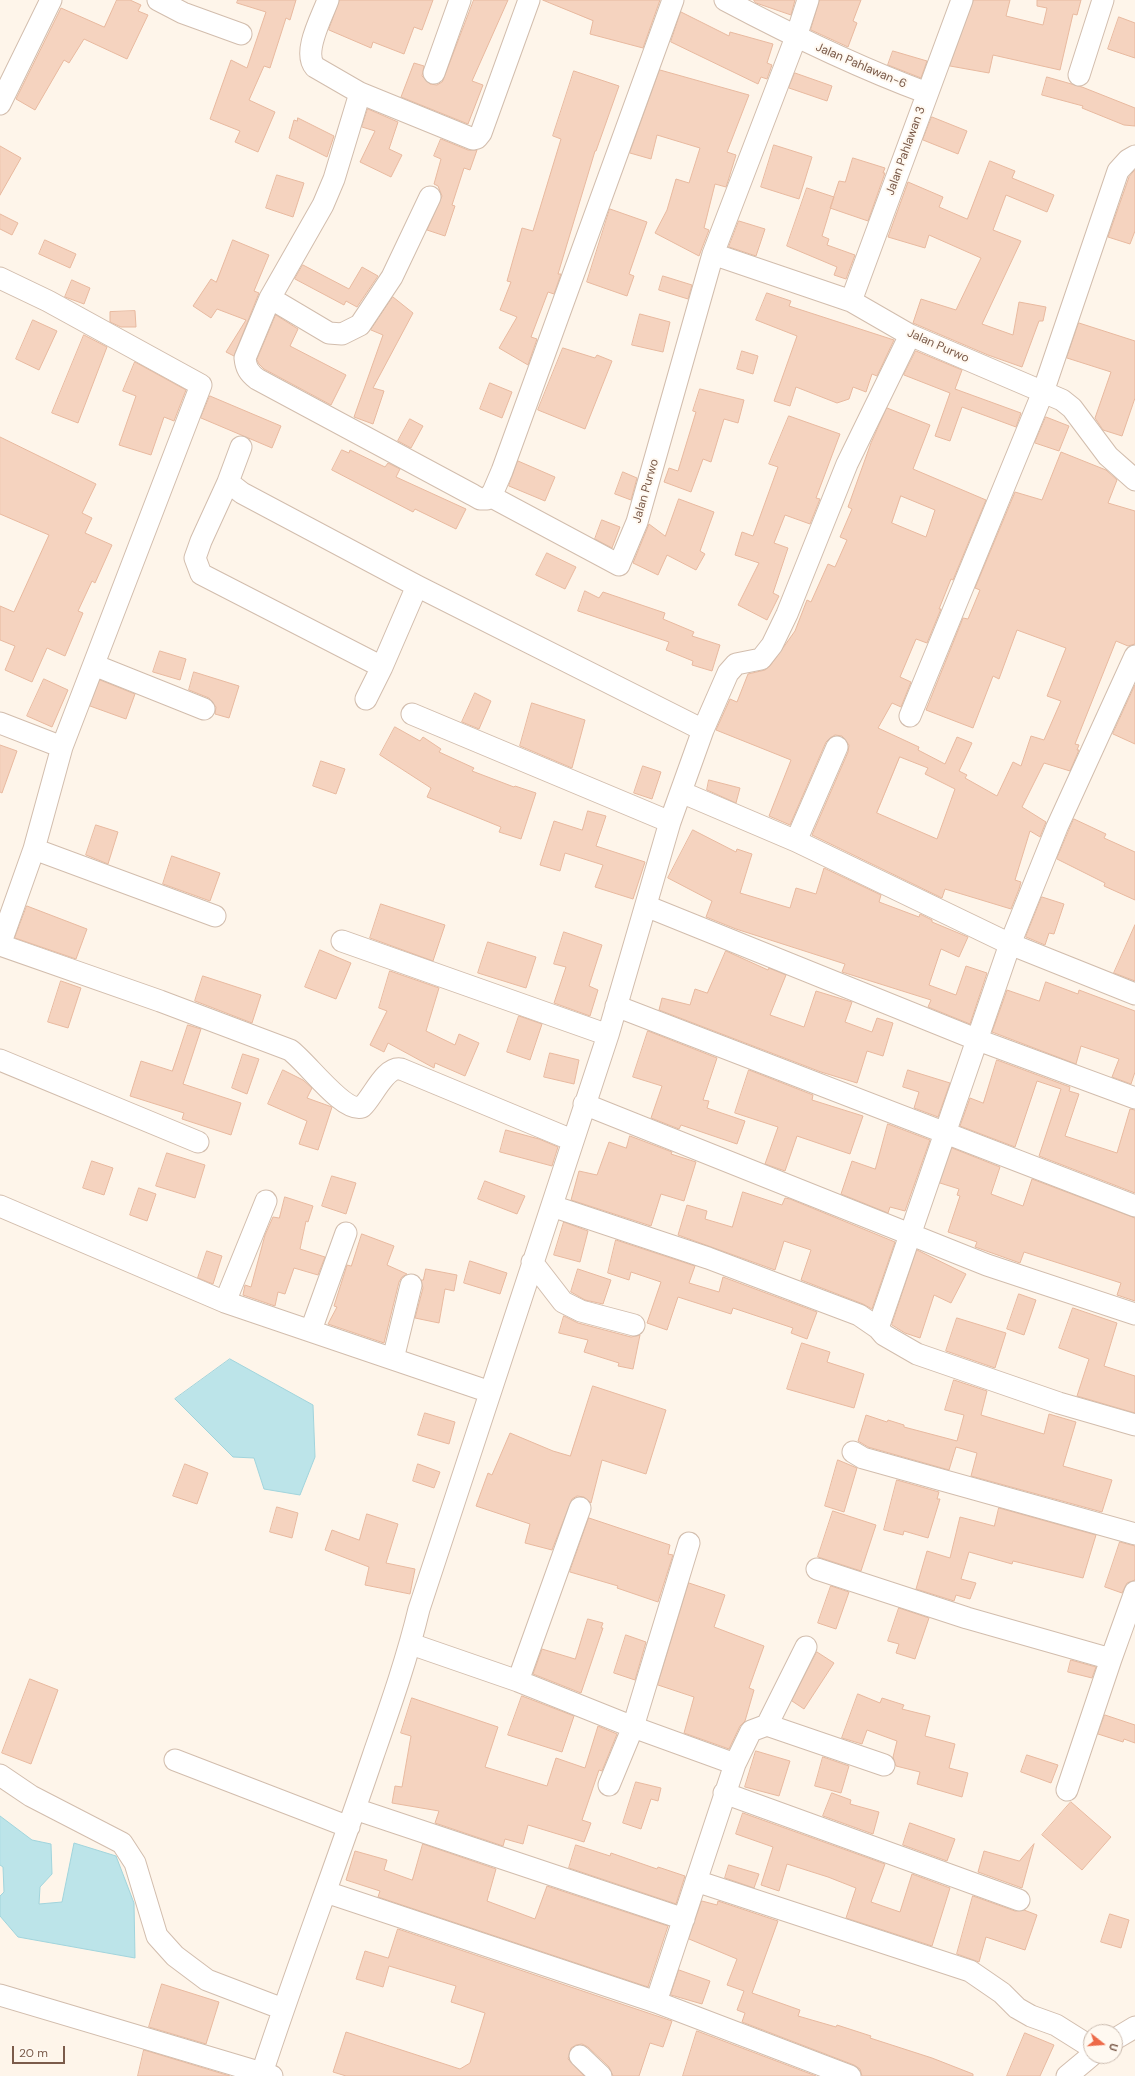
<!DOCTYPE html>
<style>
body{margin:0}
#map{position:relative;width:1135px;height:2076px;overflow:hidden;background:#fef5ea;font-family:"DM Sans",sans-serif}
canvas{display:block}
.north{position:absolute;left:1083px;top:2024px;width:40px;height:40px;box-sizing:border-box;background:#fff9f1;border:1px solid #cabaae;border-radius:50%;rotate:107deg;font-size:11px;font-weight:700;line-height:16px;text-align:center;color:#7b5b4a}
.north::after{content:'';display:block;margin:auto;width:14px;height:18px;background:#ed6a49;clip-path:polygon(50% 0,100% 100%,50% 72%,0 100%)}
.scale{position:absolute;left:12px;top:2046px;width:53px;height:18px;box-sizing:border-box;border:2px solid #7b5b4a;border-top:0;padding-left:5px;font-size:12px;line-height:14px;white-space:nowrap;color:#7b5b4a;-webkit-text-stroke:3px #fff9f1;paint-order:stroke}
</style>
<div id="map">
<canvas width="1135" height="2076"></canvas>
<div class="north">U</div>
<div class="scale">20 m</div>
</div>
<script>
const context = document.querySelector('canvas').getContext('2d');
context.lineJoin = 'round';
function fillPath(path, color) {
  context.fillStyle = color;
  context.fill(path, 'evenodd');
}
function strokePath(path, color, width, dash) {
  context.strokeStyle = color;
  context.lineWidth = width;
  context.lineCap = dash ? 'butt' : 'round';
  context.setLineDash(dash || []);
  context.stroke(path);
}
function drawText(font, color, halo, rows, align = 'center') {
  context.font = font + ' "DM Sans",sans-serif';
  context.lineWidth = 4;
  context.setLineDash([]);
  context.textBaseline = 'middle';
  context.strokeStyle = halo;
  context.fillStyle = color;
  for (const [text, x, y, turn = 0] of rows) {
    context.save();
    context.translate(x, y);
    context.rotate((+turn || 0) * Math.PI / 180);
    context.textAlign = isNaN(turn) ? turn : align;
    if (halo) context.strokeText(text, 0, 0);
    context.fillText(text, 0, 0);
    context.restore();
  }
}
const water = new Path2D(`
 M230,1359L313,1405L315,1457L300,1495L264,1489L254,1458L233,1457L175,1399Z
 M0,1816L32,1840L51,1844L52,1874L40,1887L39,1904L62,1902L74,1843L116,1856L134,1903L135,1958L18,1937L0,1916V1896L4,1892L3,1867L0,1865Z`);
fillPath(water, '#bce4e9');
strokePath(water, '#a1d4dc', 1);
const building = new Path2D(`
 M117,0H130L141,5L138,11L148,15L127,59L84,39L69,63L64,60L35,110L16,99L61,8L104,27Z
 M238,0H296L290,20L286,18L270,68L264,66L249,100L275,112L258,152L235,142L240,131L210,119L231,60L247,68L266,12L237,3Z
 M340,0H433L422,30L414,27L404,54L373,42L371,48L329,30Z
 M474,0H508L472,81L483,85L468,124L401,97L414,63L424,66L422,76L430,84L437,85L442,82Z
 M543,0H660L643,48L590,34L593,21Z
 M754,0H795L791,15L756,3Z
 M820,0H861L853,21L857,23L848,47L811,30Z
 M974,0H1010L1006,16L1043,25L1047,8L1037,6V0H1081L1077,15L1073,14L1060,70L993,55L989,73L950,66Z
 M681,12L729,36L730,32L773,44L767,63L772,65L767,79L761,77L758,84L671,42Z
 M1119,17L1135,23V58L1108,49Z
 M893,51L927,61L921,78L888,65Z
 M660,70L749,95L727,152L736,155L728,181L726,187L715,184L704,228L709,230L699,256L655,233L667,210L676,179L689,183L700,148L657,135L651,159L630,153Z
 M574,71L619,86L596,151H595L558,274H561L554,294L548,292L531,337L537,339L528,365L499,348L517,317L500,310L511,282L507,281L522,228L533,231L561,139L553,136Z
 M795,73L832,86L827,101L789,88Z
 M1047,77L1082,87L1135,108V126L1124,125L1082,108L1083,106L1042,95Z
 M368,109L398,122L389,149L402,155L391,177L360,162L375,131L362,127Z
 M932,117L967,131L958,154L923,140Z
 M298,118L334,136L327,157L289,138L294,120L297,121Z
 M441,139L468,150H477L470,170L464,168L452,205L455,206L445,236L427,230L442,196L438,186L434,184L441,159L434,156Z
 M774,145L812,157L799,199L761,187Z
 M0,146L21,158L0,195Z
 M853,158L885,168L883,173H885L868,221L830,208L839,181L845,182Z
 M990,161L1015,171L1012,178L1054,195L1047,212L1006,195L993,230L1021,241L982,324L1013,335L1019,302L1046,307L1043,321H1039L1022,367L988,355L913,323L921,299L956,310L981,258L929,235L925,248L888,237L908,182L943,197L939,207L967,219Z
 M1135,170V231L1130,244L1108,237L1129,177Z
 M277,175L304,183L293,217L266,208Z
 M807,188L834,197L822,236L829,239L827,245L855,255L846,279L834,275L837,267L787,246Z
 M610,209L647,222L629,274L634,276L627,296L587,282Z
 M0,214L18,223L12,235L0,229Z
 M739,221L765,229L756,256L729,247Z
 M45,240L76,254L70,268L39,254Z
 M233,240L269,255L254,291L259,293L234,356L226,352L246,320L217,309L211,318L193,306L211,279L216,282Z
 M303,265L349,289L362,267L378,276L357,307L346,301L344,305L295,279Z
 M663,276L692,285L688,299L659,290Z
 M72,280L90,288L84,304L65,297Z
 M767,293L791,301L789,306L894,340L877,376L872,374L866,392L853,387L849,399L837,403L796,387L790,406L774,401L797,336L756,320Z
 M393,297L413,313L373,388L384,391L373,424L354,417L383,335L371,330Z
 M135,311L136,327H121L110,322V312Z
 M640,314L670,322L663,352L632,345Z
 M276,315L298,329L290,346L346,375L331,405L264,369L259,364L257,360Z
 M33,320L57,331L39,370L16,359Z
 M1079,323L1135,341V398L1122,436L1103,430L1095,418L1111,372L1067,358Z
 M84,335L107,347L78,423L52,413Z
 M563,348L595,358L597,355L612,361L585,429L538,410Z
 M742,351L758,356L753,374L737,369Z
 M916,351L962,370L955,389L1021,413L1016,427L962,407L950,441L935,436L950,393L904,375Z
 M135,362L186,390L174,421L164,417L151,455L119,445L136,396L123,391Z
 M490,383L512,392L502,418L480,409Z
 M700,389L744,400L738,423L724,419L711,462L703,459L691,492L664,482L669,468L678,471L696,412L693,411Z
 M210,396L281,426L272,448L201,418Z
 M887,408L930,425L913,469L986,500L953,580L951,579L939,609H941L927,643L916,639L900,677L911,682L901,707L892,703L878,728L919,747L918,750L945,764L957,737L972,743L959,771L967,775L965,778L997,796L1013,762L1021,766L1031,736L1044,740L1061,701L1047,696L1066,648L1017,630L999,679L993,676L973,728L926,710L963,618L968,619L980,590L975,588L1015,492L1042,500L1061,452L1106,470L1117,480L1108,503L1135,511V644L1128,646L1116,641L1075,744L1079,745L1077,750H1079L1070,771L1044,763L1022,807L1046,822L1040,837L1030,831L1015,880L1021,882L1019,889L1011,909L945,889L942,898L812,835L848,752L849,745L842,736L835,735L830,738L826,742L790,825L769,816L791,760L716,730L730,699L737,702L748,674L765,670L770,666L795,631L807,600L811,602L828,564L835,567L847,540L840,537L852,509L848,507L871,443ZM901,496L935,510L926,537L892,523ZM900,757L928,768L925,774L955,789L937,839L877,813Z
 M789,416L840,434L816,498L820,499L810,524L785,515L774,543L788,548L773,593L779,596L767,620L738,605L759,563L735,555L742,532L753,536L778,467L769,464Z
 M1046,417L1069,426L1059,451L1035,443Z
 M410,419L423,426L411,448L398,441Z
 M0,437L96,484L82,513L92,518L85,533L112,545L95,583L92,581L78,611L83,613L65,656L47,648L32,682L5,670L15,646L0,640V606L14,612L49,535L0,514Z
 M342,450L349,453L350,450L385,467L388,463L400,469L396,477L466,509L456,529L415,509L413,512L332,470Z
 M518,461L555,477L545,501L509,486Z
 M623,472L637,478L631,500L615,494Z
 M679,499L714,512L700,551L705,554L696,570L667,555L658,575L633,563L649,524L665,536Z
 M602,520L620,527L612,548L595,539Z
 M547,553L576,567L565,589L536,575Z
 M585,591L599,598L603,592L665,613L663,619L694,632L692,636L720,645L712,671L692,665L693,661L666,650L669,642L578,611Z
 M160,651L186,659L180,680L153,672Z
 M194,672L239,686L229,718L215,714L216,707L209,698L189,690Z
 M44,679L68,690L52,727L27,716Z
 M100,680L135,694L126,719L90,706Z
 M1135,685V744L1113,734Z
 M475,693L491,701L479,729L462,722Z
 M532,703L585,720L572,768L520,746Z
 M395,727L420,741L423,737L441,749L439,752L474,768L472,771L514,787L515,786L536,793L521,839L499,832L501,827L427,797L431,788L380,755Z
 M0,745L17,751L2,793L0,792Z
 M321,761L345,769L336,794L313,786Z
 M643,766L661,772L652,799L634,793Z
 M709,780L740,788L736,803L707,790Z
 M588,811L606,816L596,846L645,862L633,899L595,887L603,865L565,853L560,871L540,865L554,821L582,830Z
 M1074,819L1106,834L1104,838L1135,852V900L1104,886L1105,883L1057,859Z
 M96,825L118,832L108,864L86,855Z
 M693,830L736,852L737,849L752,854L740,893L790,908L796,888L816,894L824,868L881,895L879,902L919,917L920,914L932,920V922L968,937L959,957L941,949L929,985L956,995L966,966L987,973L970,1024L928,1007L931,1000L842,972L845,964L736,929L706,917L712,901L668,878Z
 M172,856L220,873L210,901L163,884Z
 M1042,897L1064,904L1054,934L1049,933L1045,945L1026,937Z
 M381,904L445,925L433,961L370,938Z
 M27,906L87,929L76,959L15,938Z
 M1135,925V981L1114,973Z
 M564,932L602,945L589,986L598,990L590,1016L554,1003L566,967L554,964Z
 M488,942L536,957L526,988L478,973Z
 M320,950L351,963L336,999L305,987Z
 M726,951L768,970L769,968L786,975L770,1015L804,1027L816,991L852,1002L845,1022L872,1032L877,1018L893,1023L883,1056L867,1051L857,1083L821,1072L659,1010L662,998L690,1005L695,989L707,993Z
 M390,971L439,988L426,1031L455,1045L459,1034L479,1043L465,1076L435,1063L434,1068L388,1043L384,1052L370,1045L387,1011L379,1008Z
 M203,976L261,995L252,1023L195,1001Z
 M61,981L81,988L68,1028L48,1022Z
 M1046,982L1078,994L1079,990L1135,1011V1072L1131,1084L1112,1077L1119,1059L1081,1046L1076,1064L992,1032L1007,990L1039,1001Z
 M519,1016L542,1024L530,1060L507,1052Z
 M188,1025L201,1029L183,1084L241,1103L231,1135L182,1119L184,1113L130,1096L141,1061L172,1071Z
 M648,1031L717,1058L703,1100L709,1101L707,1108L745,1121L737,1144L681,1125L679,1129L651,1118L662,1086L633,1077Z
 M550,1053L579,1060L574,1084L544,1077Z
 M243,1054L259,1059L247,1094L232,1088Z
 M997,1060L1070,1087L1069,1091L1079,1094L1065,1136L1117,1153L1130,1109L1135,1110V1193L1039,1156L1061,1089L1037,1081L1015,1147L960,1126L970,1098L983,1103Z
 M283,1070L303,1080L312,1088L307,1098L332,1107L318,1150L299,1144L307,1121L268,1104Z
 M749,1070L813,1095L812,1100L863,1116L850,1154L797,1136L785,1171L765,1164L778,1127L735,1113Z
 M908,1070L950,1083L938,1117L914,1108L919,1092L903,1087Z
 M888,1124L930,1140L905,1211L890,1207L888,1213L841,1194L852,1161L875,1169Z
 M506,1130L539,1139L558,1147L552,1166L500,1152Z
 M630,1136L672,1152L671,1154L696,1162L684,1201L661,1194L651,1226L571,1200L579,1171L597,1175L609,1142L626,1148Z
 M952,1148L1000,1167L991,1194L1023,1206L1032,1179L1135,1218V1301L1117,1295L1121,1283L1024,1252L1020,1263L975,1247L977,1242L948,1232L960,1196L957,1195L959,1189L940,1183Z
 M167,1153L205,1165L195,1198L156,1186Z
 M92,1161L113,1168L104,1195L83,1188Z
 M332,1176L356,1183L346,1214L322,1206Z
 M485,1181L525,1196L517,1214L478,1199Z
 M139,1188L156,1194L147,1221L130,1215Z
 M743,1192L782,1205L785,1198L790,1199L895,1242L872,1309L863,1304L801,1280L811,1250L784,1241L775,1270L678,1235L687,1205L707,1211L705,1219L732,1227Z
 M285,1197L313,1206L308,1222L306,1221L300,1249L325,1257L318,1275L294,1268L285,1294L278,1292L275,1306L243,1295L245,1285L251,1287L265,1235L273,1217L279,1218Z
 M564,1222L588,1231L580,1262L554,1255Z
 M362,1234L394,1246L387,1265L407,1274L402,1277L399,1282L384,1343L328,1324L337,1307L334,1306L347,1265L351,1266Z
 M616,1240L695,1266L689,1283L719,1292L723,1277L817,1312L807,1339L791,1333L793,1328L733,1308L731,1314L678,1297L667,1330L647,1323L661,1282L631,1272L629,1280L608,1273Z
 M917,1250L966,1274L951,1303L934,1295L920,1338L905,1333L892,1325Z
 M207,1251L222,1256L213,1284L198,1278Z
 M470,1261L507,1273L500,1294L464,1283Z
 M426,1269L457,1275L454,1291L445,1289L439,1323L415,1318L423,1288L421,1280H423Z
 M578,1269L611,1280L603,1304L585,1300L571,1292Z
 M1019,1294L1036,1300L1024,1335L1007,1329Z
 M1073,1308L1117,1323L1104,1366L1135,1376V1413L1077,1396L1089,1359L1059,1348Z
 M564,1316L578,1323L631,1337L640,1335L633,1369L618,1366L619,1363L584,1352L588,1340L559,1333Z
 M957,1318L1006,1333L995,1368L946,1351Z
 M802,1343L830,1352L827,1362L864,1374L854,1408L787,1389Z
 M954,1380L987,1391L981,1415L1044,1434L1049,1414L1076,1422L1063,1466L1112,1480L1102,1512L971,1476L977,1453L956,1447L949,1470L868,1447L858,1441L866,1415L887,1422L888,1420L904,1425V1427L957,1441L964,1415L945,1410Z
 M593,1386L666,1410L646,1474L602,1460L591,1503L584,1497L577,1496L572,1499L552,1550L525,1543L530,1524L476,1506L488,1473L492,1475L510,1433L553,1451L570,1456Z
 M425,1413L455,1422L449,1444L418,1435Z
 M838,1460L857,1468L844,1512L825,1506Z
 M185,1464L208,1473L197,1504L173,1496Z
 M418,1464L440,1472L434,1488L413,1481Z
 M897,1480L939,1492L937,1499H940L928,1538L904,1531L903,1535L884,1530Z
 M277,1507L298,1513L292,1538L270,1532Z
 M999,1508L1096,1535L1083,1578L1013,1561L1012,1564L969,1552L961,1579L976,1583L970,1599L956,1595L954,1601L916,1589L927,1551L950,1558L960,1517L994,1526Z
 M833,1511L876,1525L861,1571L818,1557Z
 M367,1514L398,1524L386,1563L415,1569L410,1594L365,1585L369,1567L325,1550L332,1530L359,1540Z
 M589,1518L670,1545L668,1554L673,1555L658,1602L617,1588L618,1586L570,1572Z
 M1120,1542L1135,1546V1580L1127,1583L1122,1593L1105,1587Z
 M689,1583L725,1595L714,1627L764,1646L749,1688L754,1690L745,1721L740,1726L729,1749L684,1733L694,1697L658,1685Z
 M831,1586L849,1592L836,1629L818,1623Z
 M899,1608L929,1618L915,1659L896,1653L899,1644L888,1641Z
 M588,1619L603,1623L601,1628H603L581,1693L533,1674L542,1649L575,1659Z
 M626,1635L646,1642L635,1680L614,1673Z
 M817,1652L834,1663L804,1709L792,1701Z
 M1071,1660L1096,1667L1092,1678L1068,1672Z
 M30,1679L58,1690L31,1764L2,1753Z
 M858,1694L880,1703L882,1698L904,1705L902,1709L930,1716L925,1736L955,1744L949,1768L968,1773L962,1797L917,1784L920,1772L896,1766L893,1757L897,1741L867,1730L862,1744L842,1738Z
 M522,1696L574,1716L562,1752L508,1735Z
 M412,1698L498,1727L485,1767L547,1786L556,1758L585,1768L598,1726L617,1734L602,1771L599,1770L582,1820L591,1823L584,1842L528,1825L523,1844L505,1839L503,1846L435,1823L439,1811L392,1803L395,1786L402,1787L411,1736L401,1733Z
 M1105,1715L1135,1725V1743L1124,1739L1123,1742L1098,1734Z
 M756,1751L790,1761L779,1796L745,1787Z
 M1027,1755L1058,1765L1051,1783L1021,1772Z
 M823,1757L849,1766L841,1793L815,1786Z
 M636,1782L661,1788L658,1801L651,1799L641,1829L623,1823Z
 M832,1793L851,1800L850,1804L879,1812L873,1834L823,1816Z
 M1071,1802L1111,1837L1082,1870L1042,1835Z
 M743,1813L885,1864L871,1902L900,1912L912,1874L950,1888L932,1946L846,1918L856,1888L828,1877L787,1864L779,1891L761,1885L773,1847L736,1834Z
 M910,1823L955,1839L947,1861L903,1845Z
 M423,1844L496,1869L487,1901L535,1919L547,1886L668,1926L648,1987L378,1897L380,1891L346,1880L355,1851L387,1860L384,1870L412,1880Z
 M1034,1844L1022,1888L978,1872L984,1851L1019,1861Z
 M576,1845L610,1856L611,1853L657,1869L658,1867L685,1876L676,1904L569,1868Z
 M729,1865L759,1874L754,1888L725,1878Z
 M973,1896L1015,1911L1024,1910L1037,1915L1025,1950L986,1937L979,1962L957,1954Z
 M702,1901L717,1905L718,1901L778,1921L752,1993L800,2010L798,2016L836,2027L837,2025L871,2036L870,2038L932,2058L973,2074V2076H862L860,2069L854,2065L742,2022L745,2013L737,2010L744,1991L727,1985L737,1959L689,1939Z
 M1110,1914L1129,1920L1121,1948L1101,1942Z
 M398,1929L672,2021L663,2047L650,2043L639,2076H613L609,2067L588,2047L582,2044L576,2045L571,2048L568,2059L584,2076H346L333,2072L346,2032L460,2069L470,2063L485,2013L451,2002L456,1986L389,1966L383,1987L356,1979L365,1951L388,1958Z
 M679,1970L710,1981L702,2004L671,1995Z
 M162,1984L219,2002L206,2044L149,2027Z
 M697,2031L816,2076H683Z
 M1025,2033L1054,2045L1040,2076H1007Z
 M144,2050L230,2076H138Z`);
fillPath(building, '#f5d3bf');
strokePath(building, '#e8b99f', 1);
const minor = new Path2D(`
 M158,0L183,13L241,34
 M328,0C322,17 302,52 315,67L360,93L473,139L477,138L481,133L529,0
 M725,0C791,35 857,67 927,93
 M434,73L460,0
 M1079,75L1103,0
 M360,93L334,179L323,205L270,298L245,358C246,368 249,373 257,379L473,495L480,499H487L493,492L502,471L673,0
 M0,104L51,0
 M713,254L851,301L910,335L1062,400L1072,408L1108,456L1135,480
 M0,278L48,301L201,385L62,747L34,849L0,945
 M270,298L329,333L342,334L360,325L392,277L430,197
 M851,301L962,0
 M241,447L228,482L242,493L417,586L703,730
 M228,482L201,541L195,558L201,574L382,667
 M490,496L619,565L637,522L713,254L796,37L808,0
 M94,665L204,709
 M366,699L382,667L417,586
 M412,714L670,822
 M910,716L1043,392L1118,171L1128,160L1135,156
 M0,723L62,747
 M681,792L796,841L1010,944L1135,994
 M796,841L837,747
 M34,849L215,916
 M646,906L978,1040L1135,1098
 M342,941L608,1035
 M0,945L160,1001L290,1050C307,1062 343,1113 362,1107C373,1097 385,1066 401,1069L572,1140
 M616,1006L1135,1206
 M0,1060L198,1142
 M584,1104L987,1265L1135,1314
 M0,1206L225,1302L490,1392
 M552,1206L708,1258L859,1315L878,1328L884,1335L917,1354L1059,1403L1135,1425
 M532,1262L563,1302L581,1311L634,1325
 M225,1302L266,1201
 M878,1328L1010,944L1057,827L1135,656
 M311,1330L346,1233
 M393,1359L411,1285
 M853,1452L863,1458L1135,1534
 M817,1569L967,1618L1111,1659L1135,1592
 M411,1644L518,1681L633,1727L735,1764L656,2002
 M518,1681L580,1508
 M767,1725L806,1647
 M175,1760L349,1827
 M735,1764L751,1731L767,1725L884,1765
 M0,1775L31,1796L122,1843L135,1863L157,1936L175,1956L207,1980L283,2009
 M609,1785L633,1727L689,1543
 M1067,1790L1111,1659
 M724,1793L1019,1900
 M355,1809L684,1919
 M696,1881L970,1971L1002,1993L1017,2008L1031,2016L1056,2025L1091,2047
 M326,1892L656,2002L850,2076
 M0,1995L272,2076
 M1115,2039L1135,2027
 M580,2056L601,2076
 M261,2076C296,1969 337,1863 373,1756C390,1707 407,1659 419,1609L608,1035L670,822L703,730L728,673L736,664L761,659L772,645L787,614L847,464L910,335
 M1067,2076L1091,2056`);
strokePath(minor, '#d2bdad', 23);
strokePath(minor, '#fff', 21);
drawText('12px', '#7b5b4a', '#fff9f1', [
 ["Jalan Pahlawan-6",861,66,23],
 ["Jalan Pahlawan 3",906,151,-70],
 ["Jalan Purwo",938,346,24],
 ["Jalan Purwo",646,491,-74]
]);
</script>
